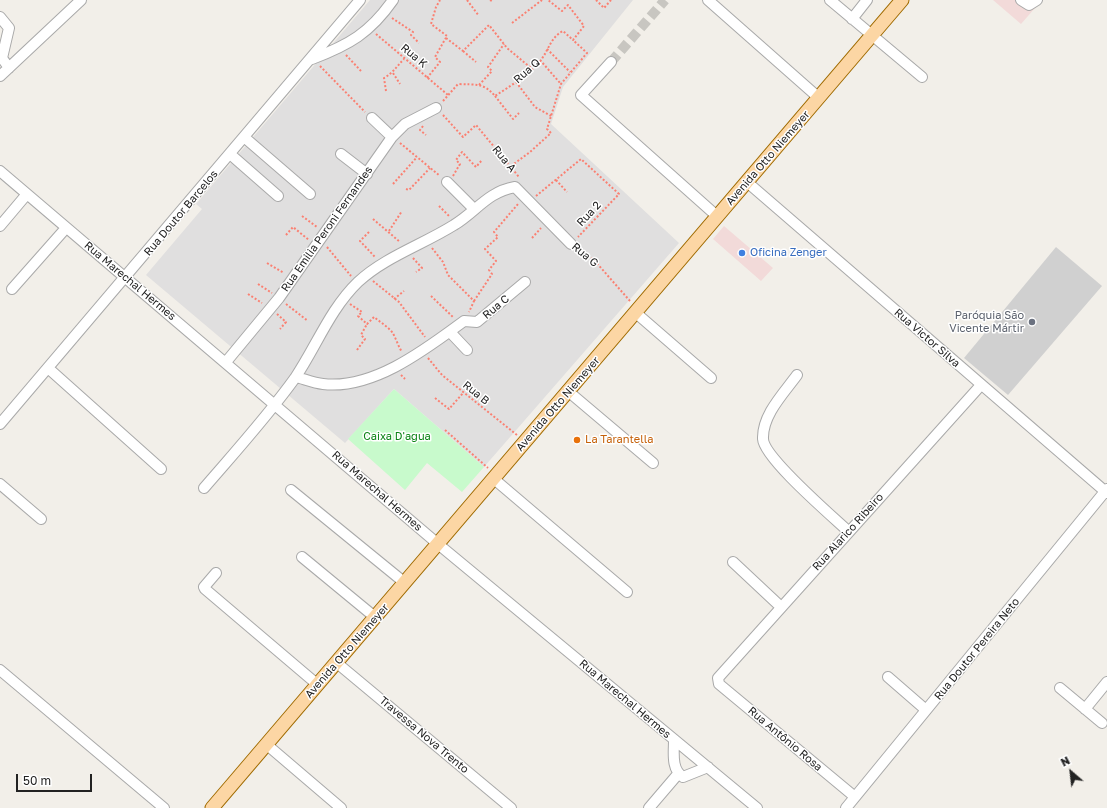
<!DOCTYPE html>
<meta charset="utf-8">
<style>
body{margin:0}
#map{position:relative;width:1107px;height:808px;overflow:hidden;background:#f2efe9;font-family:"Golos Text",sans-serif}
canvas{display:block}
.north{position:absolute;left:1051px;top:752px;width:40px;height:40px;-webkit-text-stroke:3px #fff;paint-order:stroke;rotate:332deg;font-size:11px;font-weight:700;line-height:16px;text-align:center;color:#222}
.north::after{content:'';display:block;margin:auto;width:14px;height:18px;background:#222;clip-path:polygon(50% 0,100% 100%,50% 72%,0 100%)}
.scale{position:absolute;left:16px;top:774px;width:76px;height:18px;box-sizing:border-box;border:2px solid #222;border-top:0;padding-left:5px;font-size:12px;line-height:14px;white-space:nowrap;color:#222;-webkit-text-stroke:3px #fff;paint-order:stroke}
</style>
<div id="map">
<canvas width="1107" height="808"></canvas>
<div class="north">N</div>
<div class="scale">50 m</div>
</div>
<script>
const context = document.querySelector('canvas').getContext('2d');
context.lineJoin = 'round';
function fillPath(path, color) {
  context.fillStyle = color;
  context.fill(path, 'evenodd');
}
function strokePath(path, color, width, dash) {
  context.strokeStyle = color;
  context.lineWidth = width;
  context.lineCap = dash ? 'butt' : 'round';
  context.setLineDash(dash || []);
  context.stroke(path);
}
function drawText(font, color, halo, rows, align = 'center') {
  context.font = font + ' "Golos Text",sans-serif';
  context.lineWidth = 3;
  context.setLineDash([]);
  context.textBaseline = 'middle';
  context.strokeStyle = halo;
  context.fillStyle = color;
  for (const [text, x, y, turn = 0] of rows) {
    context.save();
    context.translate(x, y);
    context.rotate((+turn || 0) * Math.PI / 180);
    context.textAlign = isNaN(turn) ? turn : align;
    if (halo) context.strokeText(text, 0, 0);
    context.fillText(text, 0, 0);
    context.restore();
  }
}
fillPath(new Path2D(`
 M370,0H633L563,87L551,124L679,243L484,467L394,389L345,443L146,275L202,209L196,204Z`), '#e0dfdf');
fillPath(new Path2D(`
 M993,0H1042L1021,24Z
 M724,226L773,268L761,281L713,239Z`), '#f2dad9');
fillPath(new Path2D(`
 M1056,247L1102,286L1008,395L964,358Z`), '#d0d0d0');
fillPath(new Path2D(`
 M394,389L484,467L462,492L427,463L405,490L348,439Z`), '#c8facc');
strokePath(new Path2D(`
 M611,62L665,0`), '#c8c6c1', 10, [10, 5]);
const minor = new Path2D(`
 M708,0L819,98
 M830,0L922,77
 M1021,0L1029,5L1037,0
 M0,17L9,28L2,58L9,68
 M852,19L867,0
 M312,59C349,45 370,33 393,0
 M611,62L581,95L718,217
 M0,76L81,0
 M372,118L392,137
 M244,137L310,194
 M230,154L278,196
 M341,154L367,174
 M0,171L438,544L757,808
 M447,182L474,209
 M747,182L1107,493
 M0,226L27,194
 M12,289L66,228
 M636,313L711,378
 M450,332L467,350
 M226,362L279,298L392,137L405,124L436,108
 M48,368L161,469
 M797,375C784,393 762,415 763,439C764,458 832,516 849,532
 M296,377C304,379 314,383 323,384C373,390 426,349 464,321L477,322L525,282
 M569,392L653,463
 M0,424L360,0
 M494,479L627,592
 M0,484L41,519
 M204,488C235,452 267,417 295,378C316,347 330,309 358,282C385,257 422,245 454,225C476,212 487,192 515,187L571,244
 M291,490L405,583
 M302,557L376,618
 M733,562L781,607
 M216,573L204,587L205,589L318,685
 M337,663L511,808
 M0,670L164,808
 M888,677L926,710
 M1060,688L1102,723
 M1085,709L1107,682
 M674,740C674,753 671,769 683,777L708,767
 M266,744L341,808
 M855,797L719,684L718,678L981,385
 M649,808L678,774
 M846,808L1107,489`);
const major = new Path2D(`
 M212,808L902,0`);
strokePath(minor, '#a9a9a9', 12);
strokePath(major, '#a06b00', 15);
strokePath(new Path2D(`
 M467,0L479,16
 M490,0L492,1
 M596,0L604,8L611,0
 M392,18L413,32L411,35L419,43
 M512,23L542,0
 M376,34L448,95
 M446,38L463,51L489,25L507,48L531,68
 M547,49L570,72
 M463,51L476,62
 M346,55L361,71
 M540,60L561,84
 M320,66L365,112
 M393,73L400,84
 M427,78L440,62L435,57L447,36L431,24L436,7L440,0
 M516,82L535,107L551,116
 M479,85L492,71L488,67L504,44
 M386,91L384,78C394,72 396,67 404,59
 M495,96L513,119L519,113
 M443,101L458,84C475,85 483,82 495,96C510,86 529,75 541,60C549,49 551,37 563,31L573,40L584,26L568,5L562,11L548,0
 M443,115L463,137L476,125L519,177
 M423,126L420,130L426,135
 M400,143L440,176
 M511,166L530,152L551,133L547,129L561,84L587,53L573,40
 M453,176L460,164L456,160L462,152L476,167L482,160
 M556,180L567,192
 M393,184L417,157
 M406,189L409,190L430,168
 M536,196L581,159L619,194L578,237
 M439,206L450,217
 M302,216L317,227
 M373,219L400,242
 M389,231L402,211
 M369,232L360,241L375,257
 M286,235L293,227L309,240
 M532,238L541,228
 M327,247L351,276
 M432,248L443,262L448,275L474,301L469,312
 M578,249L594,260L630,301
 M413,258L422,268L416,272
 M267,263L284,273
 M373,281L399,302L425,337
 M258,284L272,293
 M248,294L262,303
 M431,296L454,318
 M394,299L404,291
 M474,301L492,274L489,270L496,261L485,249L498,237L494,232L518,204
 M286,304L308,321
 M350,304L362,312L358,316L367,324L374,317C380,322 387,326 392,332C396,338 398,346 402,352
 M277,314L286,322L280,329
 M357,350L365,339L361,335L367,324
 M428,358L442,375L517,435
 M401,375L405,379
 M435,398L449,409L463,393
 M445,430L488,468`), '#fa8072', 2, [2, 2]);
strokePath(minor, '#fff', 10);
strokePath(major, '#fcd6a4', 13);
for (const [x, y, r, color] of [
 [742,253,4,"#3f7fe0"],
 [1032,322,4,"#6b7280"],
 [577,440,4,"#e8710a"]
]) {
  const dot = new Path2D();
  dot.arc(x, y, r, 0, 2 * Math.PI);
  context.fillStyle = color;
  context.fill(dot);
  strokePath(dot, '#fff', 1.5);
}
drawText('11px', '#222', '#fff', [
 ["Rua K",414,56,40],
 ["Rua Q",527,71,-42],
 ["Avenida Otto Niemeyer",768,158,-49],
 ["Rua A",504,159,51],
 ["Rua Doutor Barcelos",181,213,-50],
 ["Rua 2",589,214,-47],
 ["Rua Emilia Peroni Fernandes",327,229,-55],
 ["Rua G",585,255,40],
 ["Rua Marechal Hermes",130,281,40],
 ["Rua C",496,307,-40],
 ["Rua Victor Silva",927,338,41],
 ["Rua B",476,393,39],
 ["Avenida Otto Niemeyer",558,404,-49],
 ["Rua Marechal Hermes",377,491,41],
 ["Rua Alarico Ribeiro",848,532,-48],
 ["Rua Doutor Pereira Neto",977,649,-51],
 ["Avenida Otto Niemeyer",347,651,-49],
 ["Rua Marechal Hermes",625,699,40],
 ["Travessa Nova Trento",424,735,40],
 ["Rua Antônio Rosa",785,739,40]
]);
drawText('11px', '#366cbe', '#fff', [
 ["Oficina Zenger",750,253]
], 'left');
drawText('11px', '#5b616d', '#fff', [
 ["Paróquia São",1024,316],
 ["Vicente Mártir",1024,329]
], 'right');
drawText('11px', '#0c8416', '#fff', [
 ["Caixa D'agua",397,437]
]);
drawText('11px', '#c56008', '#fff', [
 ["La Tarantella",585,440]
], 'left');
</script>
